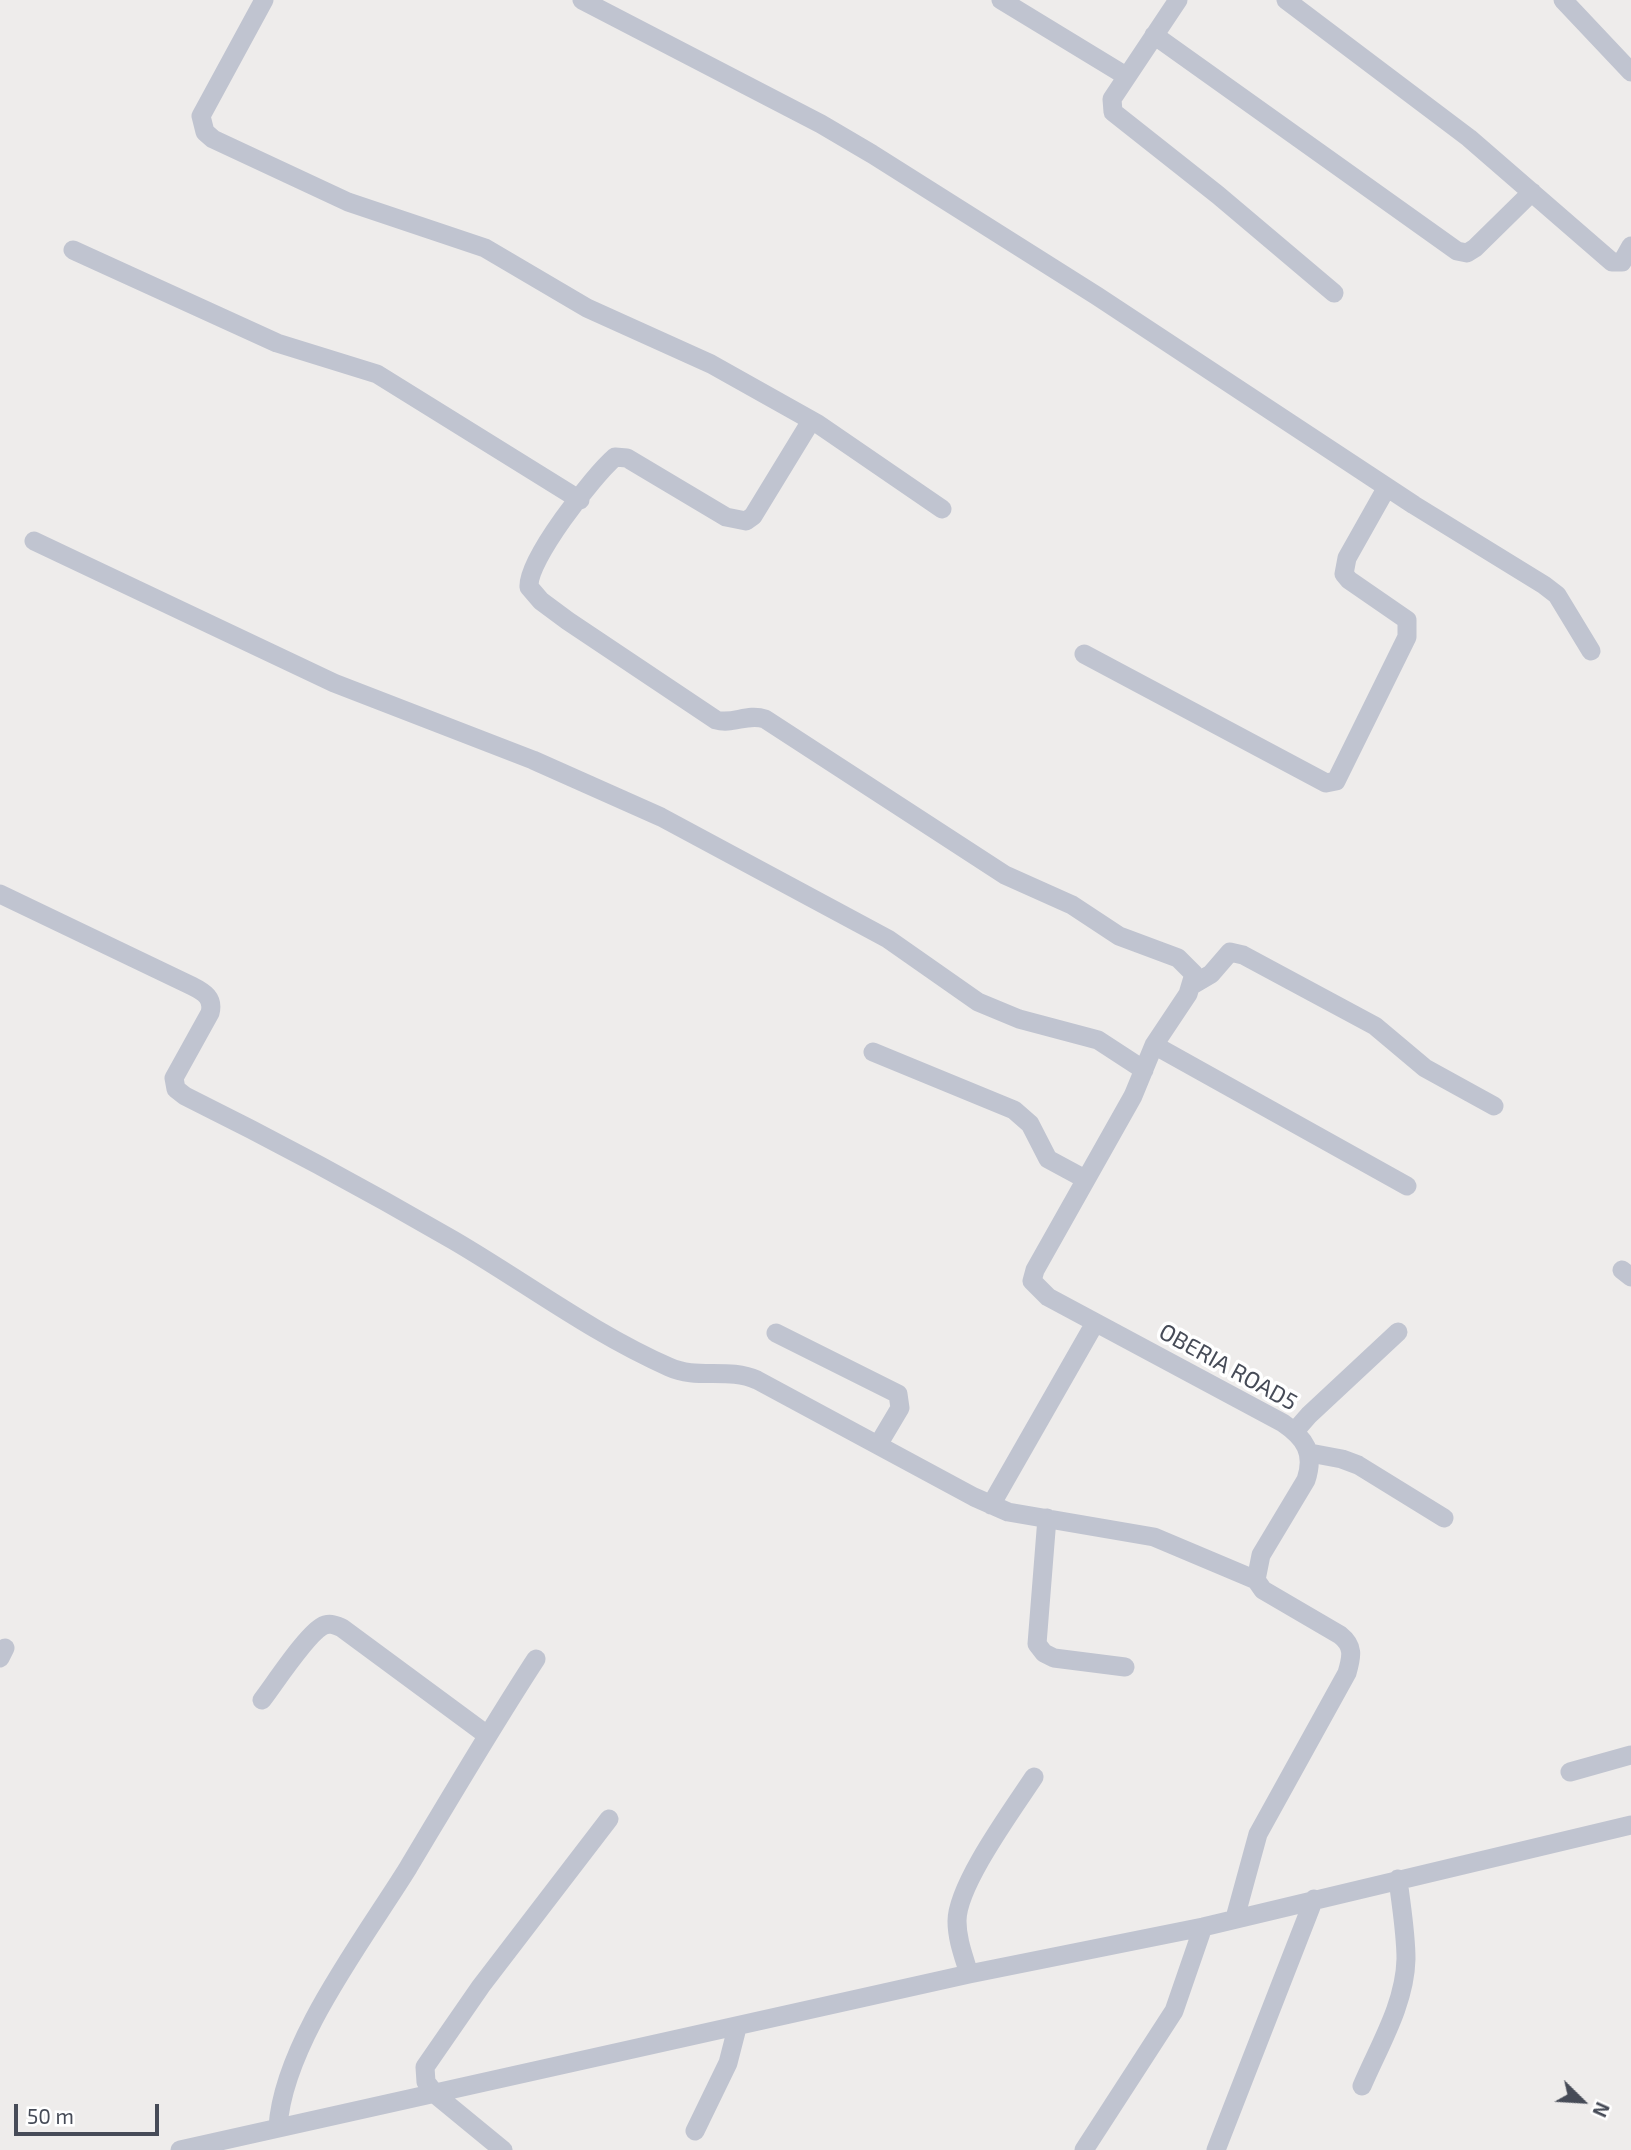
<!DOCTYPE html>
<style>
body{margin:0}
#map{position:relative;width:1631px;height:2150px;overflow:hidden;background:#eeeceb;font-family:"Exo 2",sans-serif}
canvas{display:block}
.north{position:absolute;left:1547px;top:2066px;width:70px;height:70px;-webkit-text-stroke:5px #fff;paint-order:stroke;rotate:114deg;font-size:19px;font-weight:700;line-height:28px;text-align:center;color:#464b57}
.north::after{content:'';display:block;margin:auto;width:24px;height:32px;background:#464b57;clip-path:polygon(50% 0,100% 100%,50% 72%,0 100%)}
.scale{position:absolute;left:14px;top:2104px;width:145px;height:32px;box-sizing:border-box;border:4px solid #464b57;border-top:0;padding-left:9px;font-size:21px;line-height:24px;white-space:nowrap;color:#464b57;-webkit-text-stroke:5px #fff;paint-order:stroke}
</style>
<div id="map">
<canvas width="1631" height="2150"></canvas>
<div class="north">N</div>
<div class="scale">50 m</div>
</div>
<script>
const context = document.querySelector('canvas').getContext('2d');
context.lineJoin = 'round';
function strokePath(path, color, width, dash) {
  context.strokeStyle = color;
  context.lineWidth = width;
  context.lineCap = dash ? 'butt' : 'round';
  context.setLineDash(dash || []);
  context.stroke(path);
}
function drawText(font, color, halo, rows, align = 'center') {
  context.font = font + ' "Exo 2",sans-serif';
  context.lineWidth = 7;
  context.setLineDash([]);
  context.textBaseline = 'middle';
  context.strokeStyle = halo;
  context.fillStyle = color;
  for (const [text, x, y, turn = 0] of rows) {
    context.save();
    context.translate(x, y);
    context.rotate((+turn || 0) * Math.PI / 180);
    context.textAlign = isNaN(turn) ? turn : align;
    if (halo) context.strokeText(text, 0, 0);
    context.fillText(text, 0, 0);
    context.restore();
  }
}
strokePath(new Path2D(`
 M264,0L201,116L205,132L213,139L348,202L485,248L587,308L711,364L818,424L942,509
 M582,0L821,124L872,154L1097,296L1414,505L1544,585L1557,595L1591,651
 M1001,0L1126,76
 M1178,0L1112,99L1113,112L1218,195L1334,293
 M1286,0L1469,138L1612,262H1622L1631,246
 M1563,0L1631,72
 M1154,35L1457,251L1467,253L1475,248L1532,192
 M73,250L277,343L377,374L580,500
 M811,421L753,516L746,521L726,517L627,458L615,457C593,476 527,560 529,587L541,601L568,621L716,720C733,725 747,713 765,719L1005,875L1072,905L1119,936L1178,958L1194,974L1188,994L1154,1045L1133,1096L1035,1270L1032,1281L1048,1297L1283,1423C1305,1438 1315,1453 1306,1480L1261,1555L1256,1580L1263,1590L1340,1635C1354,1646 1352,1656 1347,1673L1258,1834L1235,1918
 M34,541L334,683L533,760L661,817L888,939L978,1002L1019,1019L1098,1040L1144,1070
 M1084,654L1326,783L1336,781L1407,637V620L1349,580L1344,574L1347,558L1387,487
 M0,894L192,986C204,992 214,998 210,1013L174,1078L176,1089L185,1096C276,1141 365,1189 453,1240C525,1282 592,1333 669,1367C697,1380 728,1367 757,1380L974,1497L1008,1512L1154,1537L1256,1580
 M1194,984L1211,974L1230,952L1243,955L1375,1026L1425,1068L1494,1106
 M1154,1045L1407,1186
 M873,1052L1014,1110L1030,1124L1048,1159L1085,1179
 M1622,1270L1631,1277
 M776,1333L898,1394L900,1408L878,1445
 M1295,1431L1309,1415L1398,1332
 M1310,1453L1342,1459L1358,1465L1444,1518
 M991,1505L1095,1323
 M1047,1518L1037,1644L1044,1653L1054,1658L1125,1667
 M0,1658L5,1648
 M262,1700C275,1683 305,1637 321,1627C329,1622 335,1625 342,1628L487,1735
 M1570,1772L1631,1755
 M969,1974C964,1957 957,1940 957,1921C957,1885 1013,1809 1034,1777
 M1362,2086C1379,2046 1405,2004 1406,1959C1406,1933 1401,1905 1398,1879
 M278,2127C283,2044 364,1939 408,1868C450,1798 491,1728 536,1659
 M695,2131L728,2063L737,2028
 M180,2150L969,1974L1203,1927L1631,1825
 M503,2150L436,2095L426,2082L425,2067L481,1986L609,1819
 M1084,2150L1174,2011L1203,1927
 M1216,2150L1314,1899`), '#c0c4d0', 19);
drawText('23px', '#464b57', '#fff', [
 ["OBERIA ROAD5",1228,1367,29]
]);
</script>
